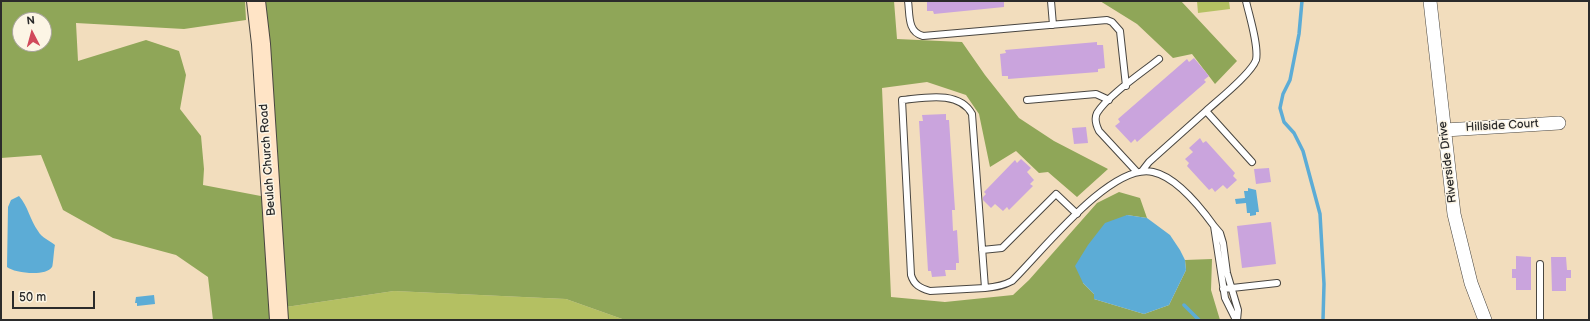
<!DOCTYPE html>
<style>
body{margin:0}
#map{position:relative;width:1590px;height:321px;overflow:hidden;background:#f2ddbd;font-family:"Balsamiq Sans",sans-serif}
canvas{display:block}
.frame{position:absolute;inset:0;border:2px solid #2b2b2b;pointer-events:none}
.north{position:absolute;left:12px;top:12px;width:40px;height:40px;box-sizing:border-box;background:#fcf5e5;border:1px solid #a8a49b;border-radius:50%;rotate:354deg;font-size:11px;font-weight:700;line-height:16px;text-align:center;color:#2b2b2b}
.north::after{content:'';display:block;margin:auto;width:14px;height:18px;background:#d1495b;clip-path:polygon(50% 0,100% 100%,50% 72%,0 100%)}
.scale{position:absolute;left:12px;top:291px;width:83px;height:18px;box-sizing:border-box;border:2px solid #2b2b2b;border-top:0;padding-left:5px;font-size:12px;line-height:14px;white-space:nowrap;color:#2b2b2b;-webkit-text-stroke:3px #fcf5e5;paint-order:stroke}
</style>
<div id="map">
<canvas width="1590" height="321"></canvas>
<div class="frame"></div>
<div class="north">N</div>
<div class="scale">50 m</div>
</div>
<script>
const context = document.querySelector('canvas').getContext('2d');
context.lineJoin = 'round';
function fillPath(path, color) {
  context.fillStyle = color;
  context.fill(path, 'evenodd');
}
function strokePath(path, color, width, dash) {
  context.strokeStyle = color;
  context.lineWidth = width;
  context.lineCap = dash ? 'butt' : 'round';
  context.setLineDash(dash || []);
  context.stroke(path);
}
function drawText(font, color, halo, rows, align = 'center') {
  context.font = font + ' "Balsamiq Sans",sans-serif';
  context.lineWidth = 3;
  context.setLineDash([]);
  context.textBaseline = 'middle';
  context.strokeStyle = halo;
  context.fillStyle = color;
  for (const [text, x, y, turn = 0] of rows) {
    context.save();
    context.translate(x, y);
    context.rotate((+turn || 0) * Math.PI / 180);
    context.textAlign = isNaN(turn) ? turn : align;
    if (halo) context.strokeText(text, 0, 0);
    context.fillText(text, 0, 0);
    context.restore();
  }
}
fillPath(new Path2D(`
 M1197,1H1229L1230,9L1198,13Z
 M394,291L566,299L625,320H287L286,307Z`), '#b4c062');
fillPath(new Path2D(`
 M1,1H245L246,20L184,29L76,23L78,61L146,40L179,51L186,75L180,109L201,136L204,169L203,185L266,197L273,320H213L208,277L176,255L113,238L63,210L41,155L1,158ZM20,20H44V44H20Z
 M265,1H894L897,39L962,42L985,75L1019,118L1054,141L1108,169L1077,197L1048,172L1039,173L1016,151L990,167L979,114L966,95L927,82L882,88L891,297L945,302L1013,295L1029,280L1097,203L1119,192L1140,198L1147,218L1127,215L1083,283L1094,294V299L1144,314L1169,305L1186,270L1185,260L1212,259L1211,290L1220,320H625L566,299L394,291L286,307Z
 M1100,1H1181L1237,61L1215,84L1192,54L1173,58L1137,24Z`), '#8fa658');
fillPath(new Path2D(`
 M1248,188L1256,190L1259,212H1256V215L1250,216V213H1247L1246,203L1236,204L1235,199L1245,198L1244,191H1248Z
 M19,196C28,206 30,220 38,231C42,238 49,240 55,245C54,248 53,266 52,267C46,277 14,273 7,267L8,207L11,200Z
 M1127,215L1147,218L1170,235L1180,250L1185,260L1186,270L1169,305L1144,314L1094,299V294L1083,283L1075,266L1088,245L1105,223Z
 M154,295L155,304L137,306V303H135L136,297Z`), '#5cacd6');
strokePath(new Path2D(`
 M1302,1L1299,34L1290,80L1283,94L1280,108L1284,122L1294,133L1303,151L1320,214L1324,284L1323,320
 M1184,305L1199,320`), '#5cacd6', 3.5);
fillPath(new Path2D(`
 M927,1H1004V7L934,14L933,11H927Z
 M1097,42V45H1103L1105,68L1098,69V72L1008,79V76H1002L1000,54L1006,53L1005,50Z
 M1194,58L1209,76L1204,80L1206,82L1137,142L1135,139L1131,143L1115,126L1120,122L1118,119L1187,59L1189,62Z
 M946,114V120H949L955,210H952L953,231L957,230L959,263H956V270H945L946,276L932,277L931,271H928L919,121H923L922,115Z
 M1086,127L1088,143L1074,144L1072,128Z
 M1200,138L1203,143L1206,141L1235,173L1233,176L1237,180L1227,189L1223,185L1215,192L1212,188L1209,190L1187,166L1189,163L1185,159L1193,152L1189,148Z
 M1021,159L1031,168L1027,172L1034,180L1030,184L1033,186L1009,210L1007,207L1003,211L995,204L991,208L983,200V197L986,194L984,192L1015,160L1017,163Z
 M1269,168L1271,182L1256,184L1254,169Z
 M1271,222L1276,264L1242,268L1237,226Z
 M1516,256L1531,257V290H1516V278H1512V269H1516Z
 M1551,257H1566L1567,270H1571V278H1566V291H1552Z`), '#caa4dd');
const lane = new Path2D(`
 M908,1C910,14 907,32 923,36L1107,20L1112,22L1120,31L1126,86
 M1051,1L1053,25
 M1027,100L1096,94L1109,100
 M1206,111C1218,100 1251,74 1256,60C1259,46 1249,15 1246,1
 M1142,171L1149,162L1206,111L1252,162
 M1137,172L1099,131C1096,125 1094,119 1097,113C1107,96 1143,72 1159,59
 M982,250L1002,248L1056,194L1077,214
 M1540,264V320
 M985,288L972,114C959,90 924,98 902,100L911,275C914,285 920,288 930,291L985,288C995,287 1003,286 1012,281C1041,253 1111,162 1153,172C1176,177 1201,208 1214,226
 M1223,289L1277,283
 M1236,320L1225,298L1214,226L1220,233L1223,243L1227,273L1238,310L1237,320`);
const street = new Path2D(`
 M1430,1L1454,214L1471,283L1485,320
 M1445,130L1559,123`);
const secondary = new Path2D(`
 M256,1L261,44L279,320`);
strokePath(lane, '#494641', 8);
strokePath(street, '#494641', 14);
strokePath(secondary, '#494641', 20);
strokePath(lane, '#fff', 6);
strokePath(street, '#fff', 13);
strokePath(secondary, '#ffe4c6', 18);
drawText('12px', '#2b2b2b', '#fcf5e5', [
 ["Hillside Court",1502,126,-3],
 ["Beulah Church Road",268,160,-94],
 ["Riverside Drive",1448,162,-97]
]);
</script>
